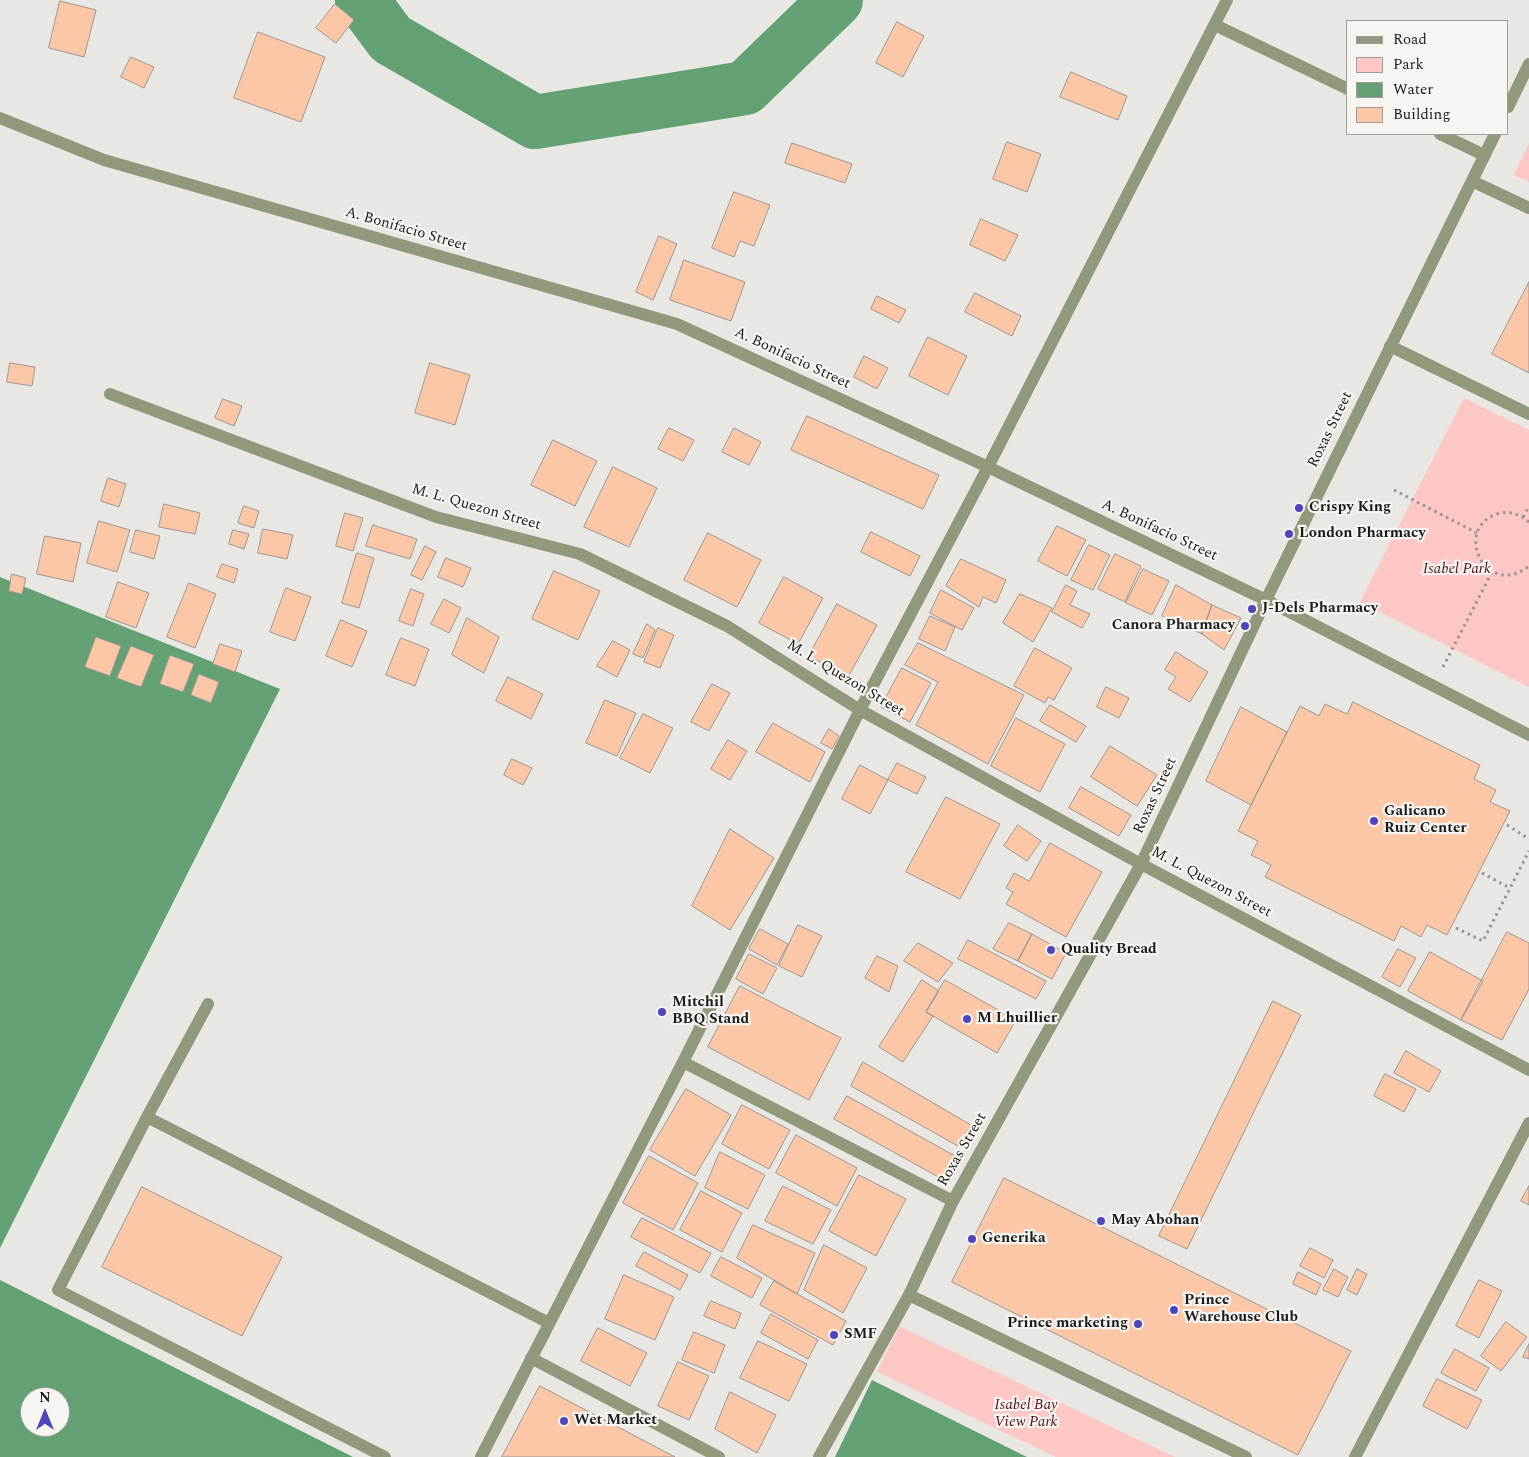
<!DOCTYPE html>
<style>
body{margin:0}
#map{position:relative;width:1529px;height:1457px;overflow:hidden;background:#e9e7e4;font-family:Spectral,serif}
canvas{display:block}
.legend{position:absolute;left:1346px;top:20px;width:162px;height:115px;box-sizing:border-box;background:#f6f5f1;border:1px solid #9f9e9b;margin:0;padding:6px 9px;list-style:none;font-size:15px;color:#1c1c1b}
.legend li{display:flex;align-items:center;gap:10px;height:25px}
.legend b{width:25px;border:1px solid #9f9e9b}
.north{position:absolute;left:20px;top:1387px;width:50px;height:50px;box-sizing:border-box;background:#f6f5f1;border:1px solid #9f9e9b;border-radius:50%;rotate:0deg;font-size:14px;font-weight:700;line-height:20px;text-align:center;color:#1c1c1b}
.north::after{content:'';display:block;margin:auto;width:18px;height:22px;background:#4f46bd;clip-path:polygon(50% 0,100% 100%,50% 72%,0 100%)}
</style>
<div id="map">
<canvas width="1529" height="1457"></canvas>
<ul class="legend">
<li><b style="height:6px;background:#91987c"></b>Road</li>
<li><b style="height:14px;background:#fdc7c6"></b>Park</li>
<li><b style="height:14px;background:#63a174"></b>Water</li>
<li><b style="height:14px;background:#fbc7a7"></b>Building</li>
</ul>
<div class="north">N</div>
</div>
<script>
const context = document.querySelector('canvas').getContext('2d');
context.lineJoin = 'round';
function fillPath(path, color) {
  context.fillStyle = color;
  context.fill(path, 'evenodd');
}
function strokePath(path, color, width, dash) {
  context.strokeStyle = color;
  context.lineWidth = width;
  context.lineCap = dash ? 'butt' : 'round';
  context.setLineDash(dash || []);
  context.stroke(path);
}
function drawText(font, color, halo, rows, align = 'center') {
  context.font = font + ' Spectral,serif';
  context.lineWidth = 4.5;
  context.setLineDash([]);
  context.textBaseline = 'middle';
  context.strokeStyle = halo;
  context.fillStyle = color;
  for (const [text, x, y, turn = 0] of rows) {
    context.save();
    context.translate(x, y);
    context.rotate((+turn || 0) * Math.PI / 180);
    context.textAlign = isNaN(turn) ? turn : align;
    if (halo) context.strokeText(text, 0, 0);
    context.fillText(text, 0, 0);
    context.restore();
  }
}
fillPath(new Path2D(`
 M1529,143V182L1514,175Z
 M1464,398L1529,430V687L1360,602Z
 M899,1326L1175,1457H1056L877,1372Z`), '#fdc7c6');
fillPath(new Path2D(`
 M0,577L280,689L0,1248Z
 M0,1280L353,1457H0ZM30,1397H60V1427H30Z
 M872,1380L1027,1457H835Z`), '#63a174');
strokePath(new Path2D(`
 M362,0L391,39L535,122L745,88L836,0`), '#63a174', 54);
const building = new Path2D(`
 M60,1L96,10L84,57L49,48Z
 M335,4L354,20L336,43L316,28Z
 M897,22L924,36L903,77L876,63Z
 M258,32L325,57L301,122L234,98Z
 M131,57L154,67L144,88L121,77Z
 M1071,72L1127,96L1118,120L1060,97Z
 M1007,142L1041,154L1027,192L993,179Z
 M792,143L852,164L845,183L785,163Z
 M734,192L770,205L754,246L740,241L734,257L712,248Z
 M981,219L1018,235L1005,261L970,245Z
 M659,236L677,244L653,300L636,292Z
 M684,260L745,282L731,321L670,300Z
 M1529,282V373L1492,354Z
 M975,293L1021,316L1012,336L965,312Z
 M877,296L906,310L899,323L871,309Z
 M928,337L967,356L948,395L909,376Z
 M864,356L888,368L877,389L854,377Z
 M10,363L35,367L32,386L7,382Z
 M430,363L470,375L455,425L415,413Z
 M223,399L242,406L234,426L215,418Z
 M807,416L939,475L923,509L791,450Z
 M669,428L694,440L683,461L658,449Z
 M734,428L761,442L749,465L722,452Z
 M553,440L597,461L575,506L531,485Z
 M613,467L657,488L629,547L584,527Z
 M108,478L126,484L119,507L101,501Z
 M164,504L200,513L195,534L159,527Z
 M244,506L259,511L254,528L238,523Z
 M345,513L363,518L353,551L336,546Z
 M99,521L130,530L117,572L87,563Z
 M373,525L417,539L410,559L366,546Z
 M1057,526L1086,540L1067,576L1038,561Z
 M263,529L293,535L287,559L258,553Z
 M136,530L160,536L154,559L130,552Z
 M233,530L249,534L244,549L229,544Z
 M871,532L920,556L910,576L861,552Z
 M708,533L761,560L737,607L684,580Z
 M45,536L81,543L73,582L37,574Z
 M1089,545L1110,555L1093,590L1071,580Z
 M425,546L436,552L422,580L411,575Z
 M357,553L374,558L359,608L342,603Z
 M1115,554L1141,566L1125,602L1098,589Z
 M446,558L471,568L463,587L438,577Z
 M961,559L1006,580L996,603L983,597L979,607L946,586Z
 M222,564L238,569L234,583L217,577Z
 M1143,569L1169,581L1152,615L1126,603Z
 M554,571L600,591L578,640L532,619Z
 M12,574L26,578L22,594L9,591Z
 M784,577L823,598L798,644L759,623Z
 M118,582L149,593L136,628L106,617Z
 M189,583L216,594L195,648L167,637Z
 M1066,585L1077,591L1070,605L1090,614L1082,628L1052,612Z
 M1176,585L1212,605L1202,634L1162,616Z
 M286,588L311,597L295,641L270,632Z
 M411,589L424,594L413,626L399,621Z
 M941,590L974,608L962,630L930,613Z
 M1020,594L1052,608L1033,642L1003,623Z
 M444,599L461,608L449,633L431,624Z
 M837,604L877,625L848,677L809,656Z
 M1212,605L1241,618L1224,650L1202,634Z
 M930,616L955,627L945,651L919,639Z
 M467,618L499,637L484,673L452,655Z
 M341,620L367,631L352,667L326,656Z
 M647,624L655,630L643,658L633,654Z
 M658,628L674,635L660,668L644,662Z
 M96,637L121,646L110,676L85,667Z
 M401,638L429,649L415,686L386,675Z
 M613,641L630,650L617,677L597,666Z
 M918,643L1024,695L988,764L916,725L938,682L905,665Z
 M220,644L242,651L235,672L213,664Z
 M131,646L154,655L141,687L117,678Z
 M1035,648L1072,668L1054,700L1048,697L1045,703L1014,686Z
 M1176,652L1208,672L1190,702L1168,689L1176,677L1165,670Z
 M170,655L194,664L183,692L160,684Z
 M902,668L931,683L910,722L881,707Z
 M199,674L219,682L211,703L191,695Z
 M508,677L543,694L531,719L496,701Z
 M712,684L730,693L709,731L691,722Z
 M1106,687L1129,698L1119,718L1097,707Z
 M605,700L636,713L617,756L586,743Z
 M1353,702L1480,765L1474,779L1496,790L1490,802L1510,811L1447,935L1427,925L1421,937L1401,926L1394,941L1265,877L1271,865L1251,855L1258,841L1238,831L1300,706L1319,716L1325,704L1347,714Z
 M1050,705L1086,726L1076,742L1040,721Z
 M1241,707L1287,732L1251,805L1206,781Z
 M643,714L673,728L650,773L620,758Z
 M1016,718L1065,744L1040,792L991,766Z
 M773,723L825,752L810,782L756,752Z
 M829,729L839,736L832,749L821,743Z
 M728,740L747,751L730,780L711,769Z
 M1110,746L1157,775L1137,806L1091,777Z
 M512,759L532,768L523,785L504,775Z
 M897,763L926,777L917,794L888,780Z
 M860,765L888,780L870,814L842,799Z
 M1081,787L1131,815L1119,836L1069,808Z
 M946,797L1000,824L960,899L906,872Z
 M1018,825L1041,841L1027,861L1004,846Z
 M730,829L774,858L730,930L692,906Z
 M1050,843L1102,872L1066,937L1006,904L1013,892L1006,888L1014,873L1029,881Z
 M1009,923L1032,934L1018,961L993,949Z
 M798,925L822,936L802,977L779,966Z
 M760,929L788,944L777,965L749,949Z
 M1507,932L1529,943V989L1502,1040L1461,1020Z
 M1032,934L1066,953L1052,979L1018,961Z
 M968,940L1046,981L1036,999L958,959Z
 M918,943L953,963L938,982L904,961Z
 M1398,949L1416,958L1400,987L1382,977Z
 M1430,952L1483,981L1461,1020L1408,991Z
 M749,954L777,968L763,994L736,979Z
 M877,956L898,966L889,992L865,978Z
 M922,980L939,991L926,1012L933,1016L903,1062L879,1047Z
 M945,980L1016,1020L997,1053L926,1012Z
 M740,986L841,1038L809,1100L708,1047Z
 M1273,1001L1301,1015L1187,1249L1159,1236Z
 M1406,1051L1441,1071L1429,1092L1394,1073Z
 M863,1062L971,1125L958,1146L851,1086Z
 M1385,1074L1416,1089L1404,1112L1374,1096Z
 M686,1089L731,1115L695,1176L650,1150Z
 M847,1096L955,1156L942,1179L834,1119Z
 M742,1105L790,1130L769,1169L722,1144Z
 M796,1135L857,1168L837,1206L776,1173Z
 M720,1152L765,1175L748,1209L705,1188Z
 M649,1156L698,1183L673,1230L623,1203Z
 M859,1175L906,1199L876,1256L829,1231Z
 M1004,1178L1351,1351L1298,1455L952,1282Z
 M783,1186L831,1210L813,1244L765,1221Z
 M1529,1186V1205L1521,1201Z
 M142,1187L282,1257L242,1336L102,1267Z
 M701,1191L742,1213L722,1252L680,1230Z
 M642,1218L711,1253L700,1273L631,1237Z
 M753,1225L815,1253L797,1294L737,1258Z
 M824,1245L867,1268L843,1313L804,1290Z
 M1310,1248L1333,1260L1324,1278L1300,1266Z
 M644,1252L688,1275L680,1290L636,1266Z
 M721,1257L762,1278L752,1298L711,1276Z
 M1334,1269L1348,1277L1338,1297L1323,1290Z
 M1357,1269L1367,1274L1357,1295L1347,1290Z
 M1298,1272L1321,1284L1316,1295L1293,1284Z
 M624,1275L674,1297L655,1340L605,1319Z
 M1479,1280L1502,1291L1479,1338L1456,1326Z
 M774,1281L846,1321L833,1345L760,1305Z
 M711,1301L741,1313L735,1329L704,1316Z
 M771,1314L818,1340L808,1359L761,1333Z
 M1506,1322L1527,1337L1501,1371L1481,1356Z
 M598,1328L647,1353L630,1386L581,1361Z
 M694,1332L725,1345L714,1373L682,1360Z
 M758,1341L807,1364L789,1401L740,1378Z
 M1529,1344V1359L1523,1357Z
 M1455,1349L1489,1368L1476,1391L1441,1373Z
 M678,1362L709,1376L689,1420L658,1406Z
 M1437,1379L1482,1400L1467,1429L1423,1406Z
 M540,1386L675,1457H502Z
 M730,1392L776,1415L757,1453L715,1429Z`);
fillPath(building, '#fbc7a7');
strokePath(building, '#9a9795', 1);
strokePath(new Path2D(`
 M1394,490L1477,533
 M1523,517L1529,506
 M1529,522C1519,514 1509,510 1497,514C1452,529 1486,600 1529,566
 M1443,667L1492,572
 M1507,825L1529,839
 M1482,873L1510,888
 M1456,928L1483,941L1529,851`), '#979693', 3, [2.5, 4]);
strokePath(new Path2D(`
 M1215,25L1348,89
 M1508,107L1529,64
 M0,118L104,160L677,324L988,467L1266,600L1529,735
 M1440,134L1484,155
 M1472,181L1529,208
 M1390,346L1529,414
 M110,394L436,517L580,554L727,626L860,710L1141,864L1529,1070
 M683,1062L953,1201
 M147,1117L208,1004
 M909,1295L1246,1457
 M531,1358L719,1457
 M385,1457L58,1290L147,1117L549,1323
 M481,1457L683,1062L860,710L988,467L1227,0
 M819,1457L909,1295L953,1201L1141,864L1266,600L1495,134
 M1355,1457L1529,1123`), '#91987c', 12);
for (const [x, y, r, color] of [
 [1299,508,5,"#4f46bd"],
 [1289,534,5,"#4f46bd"],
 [1252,609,5,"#4f46bd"],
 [1245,626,5,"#4f46bd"],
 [1374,821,5,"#4f46bd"],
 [1051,950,5,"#4f46bd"],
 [662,1012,5,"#4f46bd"],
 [967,1019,5,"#4f46bd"],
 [1101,1221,5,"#4f46bd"],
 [972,1239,5,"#4f46bd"],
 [1174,1310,5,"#4f46bd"],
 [1138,1324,5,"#4f46bd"],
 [834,1335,5,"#4f46bd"],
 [564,1421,5,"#4f46bd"]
]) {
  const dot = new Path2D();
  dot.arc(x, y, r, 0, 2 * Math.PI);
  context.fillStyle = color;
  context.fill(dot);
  strokePath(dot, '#f6f5f1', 2);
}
drawText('15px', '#1c1c1b', '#f6f5f1', [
 ["A. Bonifacio Street",406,230,16],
 ["A. Bonifacio Street",792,359,25],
 ["Roxas Street",1331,430,-64],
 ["M. L. Quezon Street",476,508,16],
 ["A. Bonifacio Street",1159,531,25],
 ["M. L. Quezon Street",845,679,31],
 ["Roxas Street",1156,796,-65],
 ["M. L. Quezon Street",1211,883,28],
 ["Roxas Street",963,1150,-60]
]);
drawText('bold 15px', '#1c1c1b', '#f6f5f1', [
 ["Crispy King",1309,508],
 ["London Pharmacy",1299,534],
 ["J-Dels Pharmacy",1262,609],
 ["Canora Pharmacy",1235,626,"right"],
 ["Galicano",1384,812],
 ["Ruiz Center",1384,829],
 ["Quality Bread",1061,950],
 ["Mitchil",672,1003],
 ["BBQ Stand",672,1020],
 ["M Lhuillier",977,1019],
 ["May Abohan",1111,1221],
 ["Generika",982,1239],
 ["Prince",1184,1301],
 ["Warehouse Club",1184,1318],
 ["Prince marketing",1128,1324,"right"],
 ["SMF",844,1335],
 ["Wet Market",574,1421]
], 'left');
drawText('italic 15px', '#520f17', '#f6f5f1', [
 ["Isabel Park",1457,570],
 ["Isabel Bay",1026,1406],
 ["View Park",1026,1423]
]);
</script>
